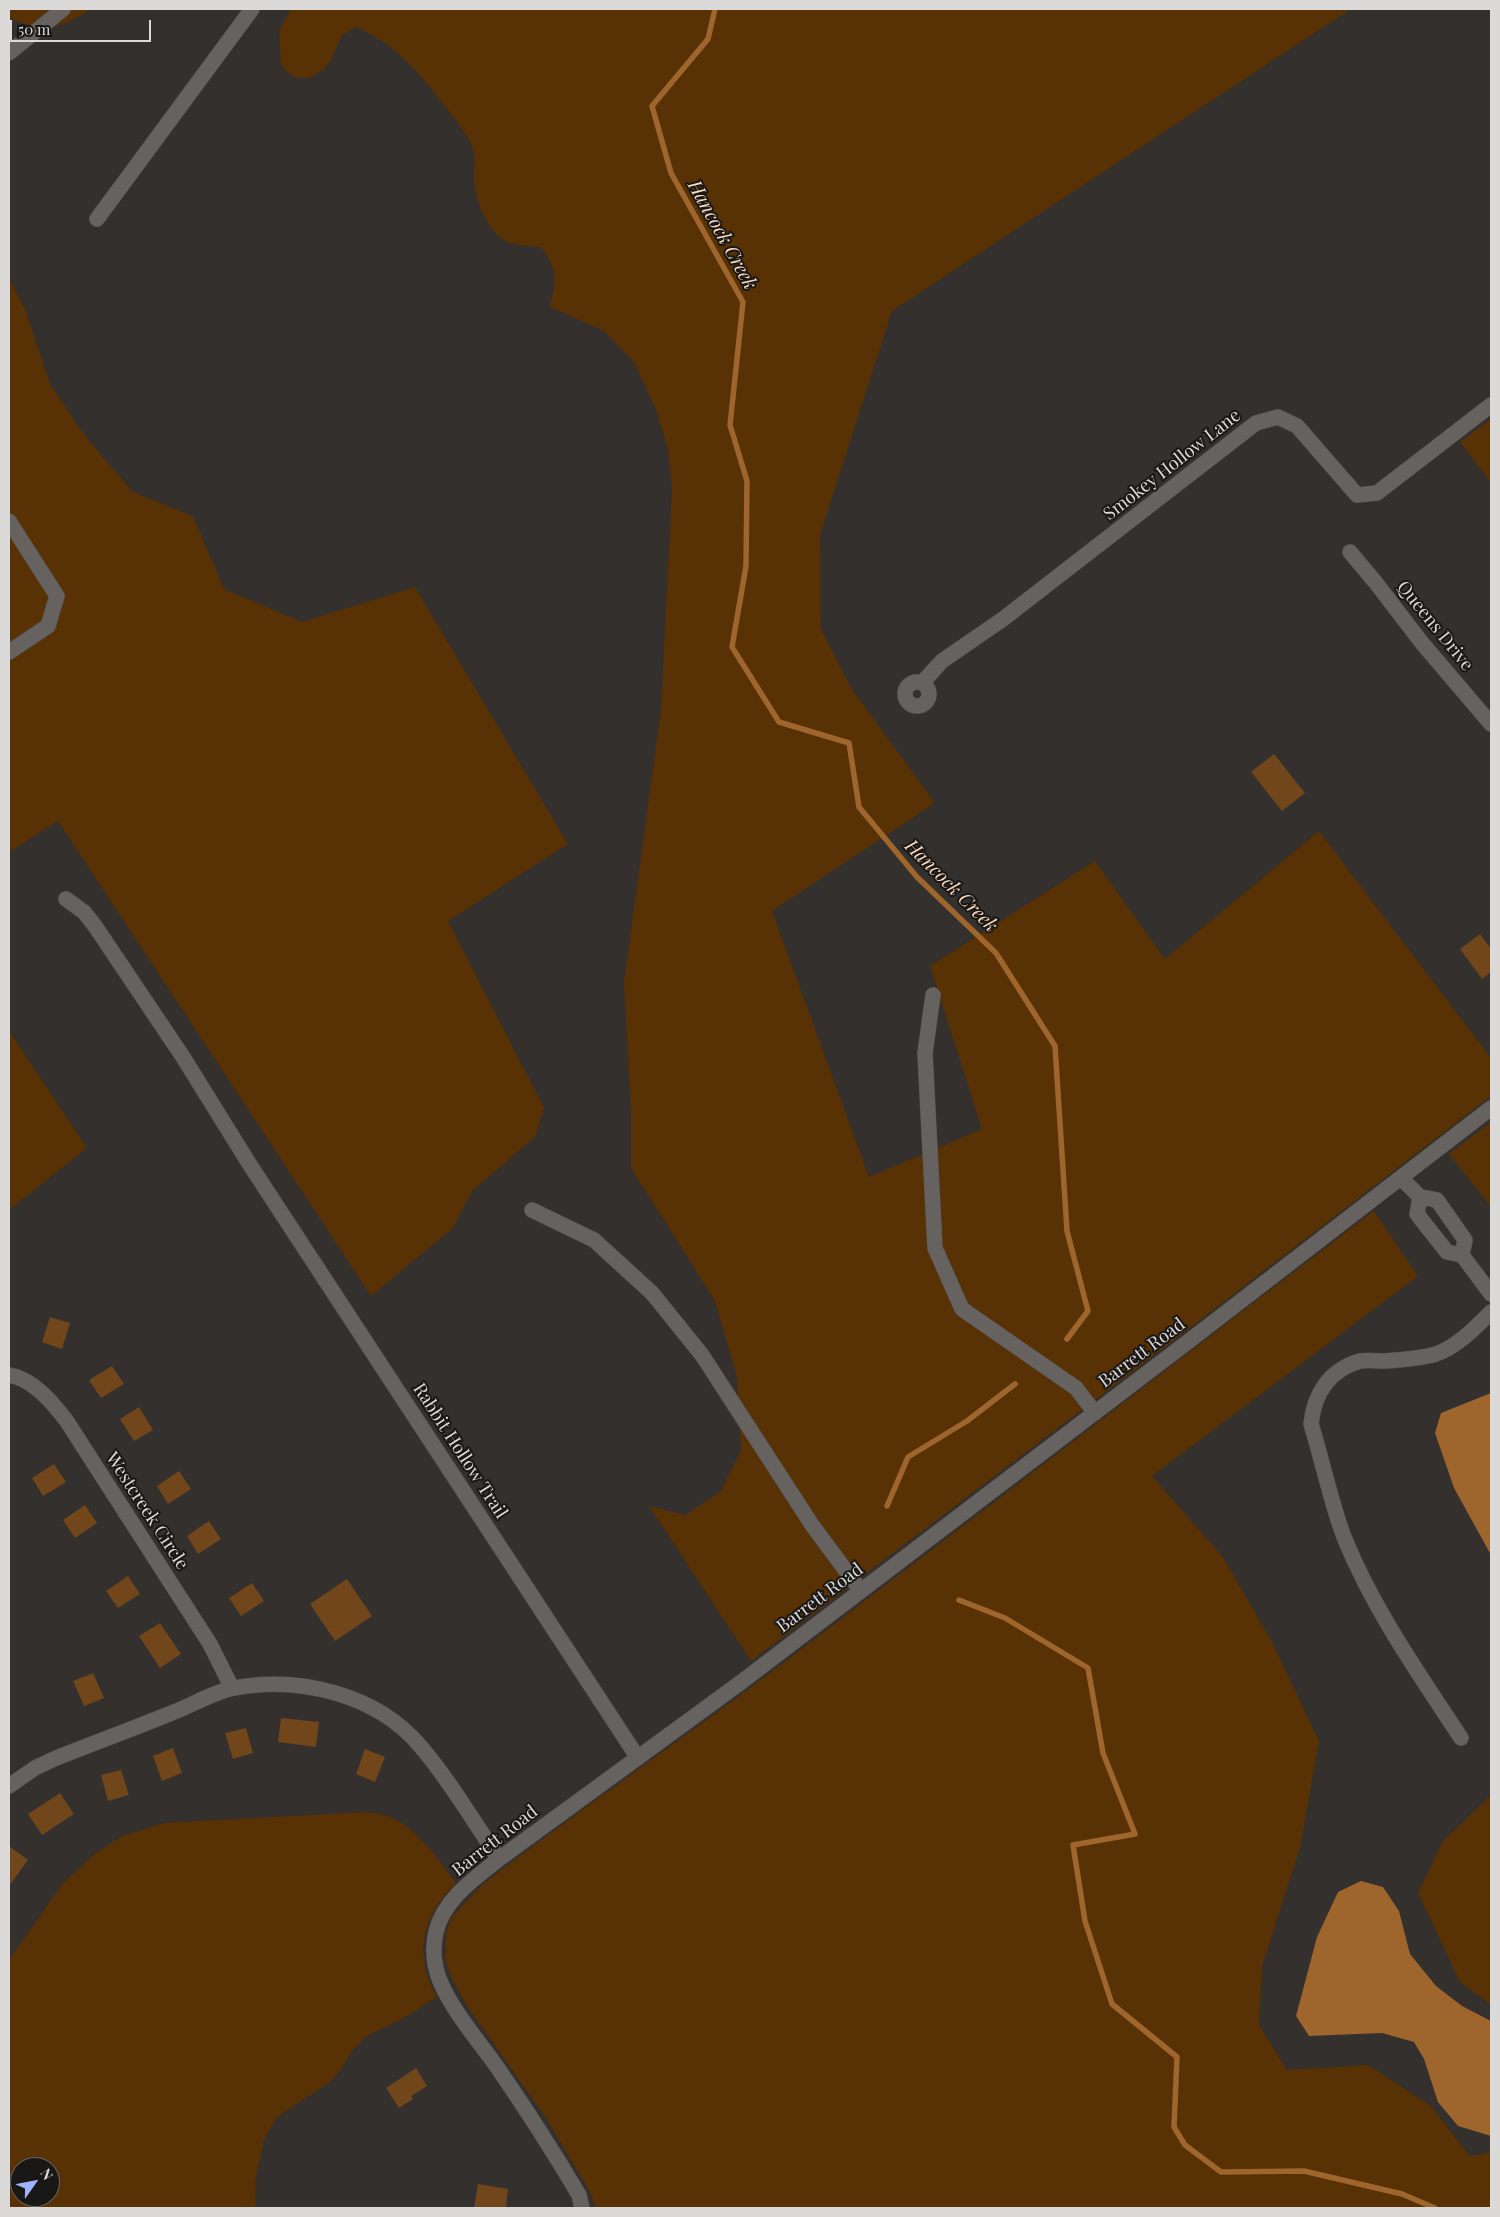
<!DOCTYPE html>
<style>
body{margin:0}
#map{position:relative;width:1500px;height:2217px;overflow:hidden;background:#33302d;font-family:"Playfair Display",serif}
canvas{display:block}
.frame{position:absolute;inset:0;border:10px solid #dcdad8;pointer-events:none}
.north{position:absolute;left:10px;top:2157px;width:50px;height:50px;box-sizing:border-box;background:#191817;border:1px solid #676664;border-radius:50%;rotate:57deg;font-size:14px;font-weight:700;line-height:20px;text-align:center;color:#dcdad8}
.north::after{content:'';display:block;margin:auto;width:18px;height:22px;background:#a0b3fd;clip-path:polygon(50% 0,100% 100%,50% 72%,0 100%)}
.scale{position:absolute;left:10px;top:20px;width:141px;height:22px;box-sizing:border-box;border:2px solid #dcdad8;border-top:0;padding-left:6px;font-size:15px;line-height:18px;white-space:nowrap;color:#dcdad8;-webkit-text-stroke:4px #191817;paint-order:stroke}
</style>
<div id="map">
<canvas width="1500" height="2217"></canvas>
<div class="frame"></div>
<div class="north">N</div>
<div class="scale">50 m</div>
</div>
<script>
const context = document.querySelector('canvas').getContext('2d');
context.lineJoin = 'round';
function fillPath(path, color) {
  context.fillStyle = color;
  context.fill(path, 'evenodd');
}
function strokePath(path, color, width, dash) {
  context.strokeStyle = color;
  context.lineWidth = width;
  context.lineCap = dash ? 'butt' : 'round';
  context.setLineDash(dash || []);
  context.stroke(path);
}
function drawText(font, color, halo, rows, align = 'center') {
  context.font = font + ' "Playfair Display",serif';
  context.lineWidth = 4;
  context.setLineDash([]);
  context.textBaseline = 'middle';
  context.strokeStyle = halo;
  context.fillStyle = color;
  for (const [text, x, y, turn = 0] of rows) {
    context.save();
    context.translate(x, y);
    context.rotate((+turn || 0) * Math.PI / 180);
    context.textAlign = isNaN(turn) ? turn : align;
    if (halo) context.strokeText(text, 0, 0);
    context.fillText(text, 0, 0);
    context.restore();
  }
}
fillPath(new Path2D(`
 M9,9H91C59,29 43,34 9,17Z
 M289,9H1351L892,311L820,535L821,629L851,688L935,803L772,911L869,1177L982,1129L930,966L1095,861L1165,959L1319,831L1491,1058V1096L1183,1333L751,1661L649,1506L685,1515L721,1491L741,1450L737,1377L715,1301L631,1168V1114L624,982L661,709L672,488L668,450L657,412L634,362L604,331L550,307C557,279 558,271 541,247C529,246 511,246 501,238C486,227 475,198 474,180C474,164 478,157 469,140C461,126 450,113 440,100C415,68 394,43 355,27L342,35L331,60L324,69L310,78H297L287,73L281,64L279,31L290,11Z
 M9,278L25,309L50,384L85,436L133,492L193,516L224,589L302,622L415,587L568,844L448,921L544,1108L535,1137L472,1191L453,1228L371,1296L58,821L9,852Z
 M1491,419V483L1460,442Z
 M9,1031L87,1148L9,1210Z
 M1491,1122V1207L1449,1154L1374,1211L1418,1276L1152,1476L1223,1557L1272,1642L1319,1741L1300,1848L1262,1966L1259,2025L1287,2070L1368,2065L1431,2106L1470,2156L1491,2152V2208H596L590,2192L546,2118L467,2006L451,1977L445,1958L446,1934L451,1918L480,1887L505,1867C585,1807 666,1750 746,1691C995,1503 1242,1310 1491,1122Z
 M1491,1795V2005L1460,1982L1418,1893L1443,1841Z
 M366,1812C374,1814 385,1814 393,1818C420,1832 438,1859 456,1883C422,1916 413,1955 437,1997L402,2019L365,2037L352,2051L342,2068L330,2082L277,2117L264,2139L255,2182L256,2208H9V1960L63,1883L96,1853L122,1836L164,1823ZM20,2167H50V2197H20Z`), '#583105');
fillPath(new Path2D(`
 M1491,1393V1555L1454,1488L1435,1433L1441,1413Z
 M1361,1881L1383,1887L1399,1911L1410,1954L1436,1986L1462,2006L1491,2021V2136L1458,2126L1438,2102L1424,2059L1414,2042L1382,2033L1309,2036L1296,2016L1317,1937L1338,1892Z`), '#9e652c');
strokePath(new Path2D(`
 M715,9L708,39L652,106L671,173L743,302L730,425L747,481L746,566L732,647L779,722L849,743L859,807L917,877L996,953L1055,1046L1067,1231L1088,1311L1067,1339
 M887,1506L908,1457L967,1421L1015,1384
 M959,1600L1005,1618L1088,1668L1103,1753L1135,1834L1073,1845L1085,1921L1112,2004L1177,2057L1174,2127L1185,2145L1221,2172L1304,2171L1402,2194L1435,2208`), '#9e652c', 5.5);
fillPath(new Path2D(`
 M1274,754L1305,793L1282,811L1251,772Z
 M1480,934L1491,949V972L1482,979L1460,949Z
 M50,1317L70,1323L62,1349L42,1342Z
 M112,1366L124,1384L101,1398L89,1380Z
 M139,1407L153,1430L134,1441L120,1419Z
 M54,1464L66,1482L43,1496L32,1478Z
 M179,1471L191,1489L168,1504L157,1486Z
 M85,1505L97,1523L75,1538L63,1520Z
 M209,1521L221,1539L198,1554L187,1536Z
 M128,1576L140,1594L118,1608L106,1591Z
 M347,1579L372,1616L335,1641L310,1604Z
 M252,1583L264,1601L241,1616L229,1598Z
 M160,1623L181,1654L160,1668L139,1636Z
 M93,1673L104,1698L84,1706L73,1681Z
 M281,1718L319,1722L316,1747L278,1742Z
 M246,1728L253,1753L233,1759L225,1733Z
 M173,1748L182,1773L162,1781L153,1756Z
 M365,1749L385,1757L375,1782L356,1774Z
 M121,1770L129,1795L108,1801L101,1775Z
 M60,1793L74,1814L42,1835L28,1814Z
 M9,1846L28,1860L9,1886Z
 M416,2068L427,2086L411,2096L413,2099L399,2108L386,2088Z
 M478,2184L508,2189L506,2208H474Z`), '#71461a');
const minor = new Path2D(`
 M9,53L63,9
 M97,219L252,9
 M9,521L57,596L48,626L9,652
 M1350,552L1376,583L1422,643L1491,724
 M905 694a12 12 0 1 1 24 0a12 12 0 1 1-24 0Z
 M922,683L942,661L1003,619L1256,423L1278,417L1297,426L1357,495L1377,493L1491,405
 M66,899L84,912L95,926L183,1057L250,1165L638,1758
 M933,995L925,1053L935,1248L962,1309L1076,1388L1095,1413
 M1401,1178L1420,1197L1437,1200L1465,1240L1462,1255L1447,1252L1417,1214L1420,1197
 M532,1210L594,1240L652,1293L702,1355L812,1525L861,1591
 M1462,1255L1491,1294
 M9,1375C33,1379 52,1402 66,1420L210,1644L232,1688
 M1461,1738C1419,1674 1373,1609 1344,1537C1331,1503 1322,1459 1311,1424C1314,1394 1329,1370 1360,1361C1367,1360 1376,1361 1383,1361C1400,1360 1419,1359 1436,1354C1457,1347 1476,1327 1491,1312
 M9,1786L35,1768L54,1759C94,1743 135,1728 174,1712C192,1705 216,1691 234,1688C300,1676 377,1694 421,1747C450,1781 474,1822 499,1859
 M582,2208L579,2195C553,2151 526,2109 497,2067C478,2040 453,2012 440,1981C434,1966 432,1949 436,1932C443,1900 475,1878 499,1859L740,1683L1189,1341L1491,1108`);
strokePath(minor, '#504e4c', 16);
strokePath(minor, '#65625f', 15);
drawText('18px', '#dcdad8', '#191817', [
 ["Smokey Hollow Lane",1172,465,-38],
 ["Queens Drive",1435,626,51],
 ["Barrett Road",1142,1353,-37],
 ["Rabbit Hollow Trail",460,1451,57],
 ["Westcreek Circle",147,1511,57],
 ["Barrett Road",820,1598,-37],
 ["Barrett Road",495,1841,-38]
]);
drawText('italic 19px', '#fbd9bd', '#191817', [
 ["Hancock Creek",722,235,61],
 ["Hancock Creek",951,886,45]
]);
</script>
